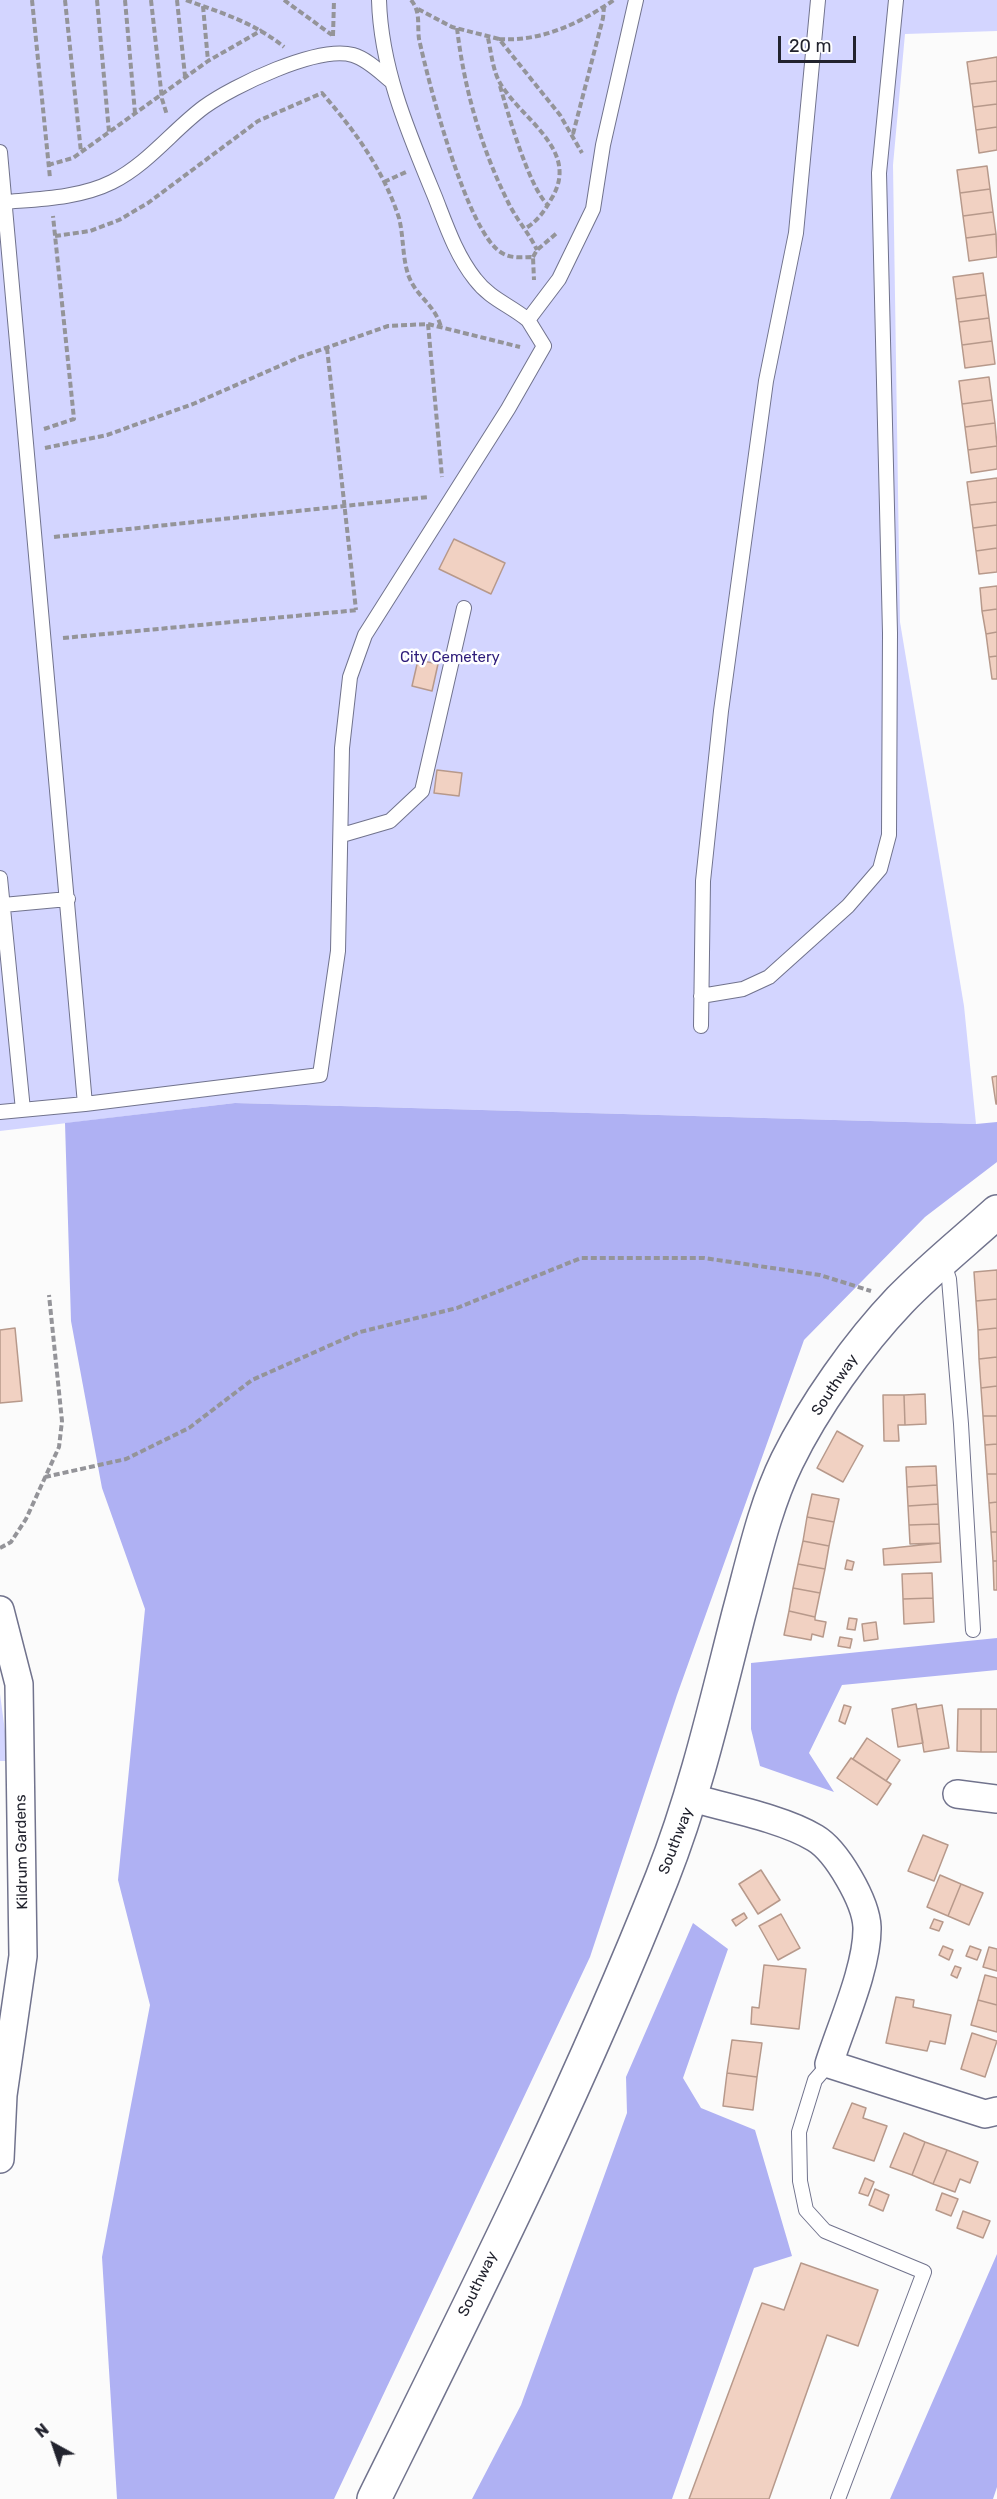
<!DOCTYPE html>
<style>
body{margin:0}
#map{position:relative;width:997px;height:2499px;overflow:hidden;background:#fbfbfb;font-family:Rubik,sans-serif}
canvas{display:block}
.north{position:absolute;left:24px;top:2415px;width:60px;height:60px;-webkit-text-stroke:4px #fff;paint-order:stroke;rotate:320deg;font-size:16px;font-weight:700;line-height:24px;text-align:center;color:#22232e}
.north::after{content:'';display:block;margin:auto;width:21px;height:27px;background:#22232e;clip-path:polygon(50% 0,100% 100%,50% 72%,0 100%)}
.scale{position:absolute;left:778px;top:36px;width:78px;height:27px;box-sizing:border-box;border:3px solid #22232e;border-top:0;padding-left:8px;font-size:18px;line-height:21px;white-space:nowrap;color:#22232e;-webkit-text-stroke:4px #fff;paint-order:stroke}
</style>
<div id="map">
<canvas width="997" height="2499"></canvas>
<div class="north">N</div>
<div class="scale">20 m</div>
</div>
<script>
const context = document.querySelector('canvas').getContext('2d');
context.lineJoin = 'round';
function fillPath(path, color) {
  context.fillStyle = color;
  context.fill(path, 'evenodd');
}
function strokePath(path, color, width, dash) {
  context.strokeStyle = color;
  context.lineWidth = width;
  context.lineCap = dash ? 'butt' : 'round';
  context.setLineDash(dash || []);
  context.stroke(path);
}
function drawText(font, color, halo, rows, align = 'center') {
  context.font = font + ' Rubik,sans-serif';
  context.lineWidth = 5;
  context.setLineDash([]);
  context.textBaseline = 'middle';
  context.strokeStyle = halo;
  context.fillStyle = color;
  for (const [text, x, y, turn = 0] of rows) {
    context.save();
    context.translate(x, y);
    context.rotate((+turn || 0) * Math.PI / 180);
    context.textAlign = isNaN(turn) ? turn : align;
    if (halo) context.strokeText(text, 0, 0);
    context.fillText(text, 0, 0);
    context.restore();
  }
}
fillPath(new Path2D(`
 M0,0H997V31L905,34L893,165L900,622L964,1006L976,1124L235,1103L0,1131Z
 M0,1694L9,1761H0Z`), '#d3d5ff');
fillPath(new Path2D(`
 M235,1103L976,1124L997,1122V1162L925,1217L804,1340L677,1695L590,1957L334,2499H117L102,2257L150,2005L118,1880L145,1609L102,1488L71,1321L65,1123Z
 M997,1638V1670L842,1685L809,1753L834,1792L760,1766L751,1729V1663Z
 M693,1923L728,1949L683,2078L701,2108L755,2130L792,2256L754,2268L672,2499H472L521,2405L627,2113L626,2077Z
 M997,2254V2487L993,2499H890Z`), '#afb1f3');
const building = new Path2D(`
 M997,57V81L970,84L967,62Z
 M997,81V104L973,107L970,84Z
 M997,104V127L976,130L973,107Z
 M997,127V150L979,153L976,130Z
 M987,166L990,189L960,193L957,170Z
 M990,189L993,212L963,216L960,193Z
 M993,212L996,234L966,238L963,216Z
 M996,234L997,257L969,261L966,238Z
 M983,273L986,295L956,299L953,277Z
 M986,295L989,318L959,322L956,299Z
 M989,318L992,341L962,345L959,322Z
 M992,341L995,364L965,368L962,345Z
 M989,377L992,400L962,404L959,381Z
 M992,400L995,423L965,427L962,404Z
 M995,423L997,446L968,450L965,427Z
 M997,446V469L971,473L968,450Z
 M997,478V502L970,505L967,482Z
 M997,502V525L973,528L970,505Z
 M997,525V548L976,551L973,528Z
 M454,539L505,563L491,594L439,569Z
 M997,548V572L979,574L976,551Z
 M997,586V609L982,611L980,588Z
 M997,609V632L986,634L982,611Z
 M997,632V656L989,657L986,634Z
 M997,656V679H992L989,657Z
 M418,660L438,664L432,691L412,686Z
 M437,770L462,773L459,796L434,793Z
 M997,1076V1104H996L992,1077Z
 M997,1270V1299L976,1301L974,1272Z
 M997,1299V1328L978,1330L976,1301Z
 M15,1328L22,1401L0,1403V1330Z
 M997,1328V1357L979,1359L978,1330Z
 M997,1357V1386L981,1388L979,1359Z
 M997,1386V1416H983L981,1388Z
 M925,1394L926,1424L905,1425L904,1395Z
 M883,1395H904L905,1425H898L899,1441H884Z
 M983,1416H997V1444L985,1445Z
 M837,1431L863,1446L843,1482L817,1468Z
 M997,1444V1474H987L985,1445Z
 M936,1466L937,1485L907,1487L906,1467Z
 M987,1474H997V1502L989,1503Z
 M937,1485L938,1504L908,1506L907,1487Z
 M812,1494L839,1499L834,1522L807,1517Z
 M997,1502V1532H991L989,1503Z
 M938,1504L939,1524L909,1525L908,1506Z
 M807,1517L834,1522L829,1546L803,1541Z
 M939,1524L940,1543L910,1544L909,1525Z
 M991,1532H997V1561H993Z
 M803,1541L829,1546L825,1569L798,1564Z
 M940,1543L941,1562L884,1565L883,1549Z
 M847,1560L854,1562L852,1570L845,1569Z
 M993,1561H997V1590H994Z
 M798,1564L825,1569L820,1593L793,1588Z
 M932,1573L933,1598L903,1599L902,1574Z
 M793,1588L820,1593L815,1617L789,1611Z
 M933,1598L934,1622L904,1624L903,1599Z
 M789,1611L815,1617V1620L826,1622L823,1637L812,1634L811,1640L784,1635Z
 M849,1618L857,1619L855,1630L847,1629Z
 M876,1622L878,1639L864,1641L862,1624Z
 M840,1637L852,1639L850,1648L838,1646Z
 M916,1704L923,1743L898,1747L892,1709Z
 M844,1705L851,1707L845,1724L839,1721Z
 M942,1705L949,1748L924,1752L917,1709Z
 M958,1709H981V1752L957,1751Z
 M981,1709H997V1752H981Z
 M867,1738L900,1760L886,1781L853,1759Z
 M851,1758L891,1784L877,1805L837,1778Z
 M923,1835L948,1845L934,1881L908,1871Z
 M761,1870L780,1900L758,1914L739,1884Z
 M940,1875L961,1884L948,1916L927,1907Z
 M961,1884L983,1893L969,1925L948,1916Z
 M744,1913L747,1918L736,1926L732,1920Z
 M781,1914L800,1948L778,1960L759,1926Z
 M934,1919L943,1922L939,1931L930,1928Z
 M943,1946L953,1950L949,1960L939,1955Z
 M970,1946L981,1950L977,1960L966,1956Z
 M989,1947L997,1949V1971L983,1967Z
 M764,1965L806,1969L799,2029L751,2024L752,2007L759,2008Z
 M955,1966L961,1968L957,1978L951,1975Z
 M985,1975L997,1978V2005L978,2000Z
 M896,1997L914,2000L913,2007L951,2015L945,2044L930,2041L927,2051L886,2043Z
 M978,2000L997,2005V2032L971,2025Z
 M972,2033L997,2041L985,2077L961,2069Z
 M732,2040L762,2043L757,2077L727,2073Z
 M727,2073L757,2077L753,2110L723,2106Z
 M852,2103L866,2108L863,2118L887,2126L874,2161L833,2148Z
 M904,2133L925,2142L912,2175L890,2167Z
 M925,2142L947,2150L933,2184L912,2175Z
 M947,2150L978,2162L970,2183L960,2179L955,2192L933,2184Z
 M865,2178L874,2182L868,2196L859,2193Z
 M875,2189L889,2195L883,2211L869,2205Z
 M942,2193L958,2199L951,2216L936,2210Z
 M963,2211L990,2221L983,2238L957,2228Z
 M801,2263L878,2290L858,2346L827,2335L769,2499H689L762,2303L784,2310Z`);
fillPath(building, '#f1d1c2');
strokePath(building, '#b7998b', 1.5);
const lane = new Path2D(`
 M379,0C381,70 409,134 435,197C446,225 456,255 475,279C490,299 510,305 528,320L559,279L593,209L603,145L636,0
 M0,152L85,1104L0,1112
 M5,202C40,199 80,198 112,182C148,164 173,130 204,107C233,86 318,45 353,55C367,59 380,72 391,81
 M342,835L390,821L422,791L464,608
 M0,878L23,1110
 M3,905L68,899
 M701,996L743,989L769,977L848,906L880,869L889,835L890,633L879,173L896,0
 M701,1026L703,881L721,711L766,381L796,233L818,0
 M85,1104L320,1075L338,951L342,748L350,677L365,635L508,409L544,346L528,320
 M943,1261L949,1279L961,1424L973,1630
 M829,2064L815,2080L799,2132L800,2181L806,2210L825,2231L924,2272L838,2499`);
const street = new Path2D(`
 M0,1610L19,1684L23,1956L3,2095L0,2159
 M957,1794L997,1799
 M692,1798C728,1808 784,1819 815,1838C837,1851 866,1902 867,1927C868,1966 841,2026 829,2064L985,2114L997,2111`);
const secondary = new Path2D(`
 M374,2499C475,2295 578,2090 662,1878C696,1792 716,1703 739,1613C753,1562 764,1508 787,1461C814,1406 858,1344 900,1300C930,1269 965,1241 997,1212`);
strokePath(lane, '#71738d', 16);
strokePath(street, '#71738d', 30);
strokePath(secondary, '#71738d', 36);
strokePath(new Path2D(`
 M32,0L50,178
 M65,0L81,152
 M97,0L109,132
 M125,0L135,113
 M151,0L162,99L167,115
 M177,0L185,76
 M186,0C222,13 255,23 284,47
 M284,0L332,35
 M411,0C421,12 417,24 419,39C428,80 467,234 502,253C512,259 523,257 533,257L534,280
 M203,6L208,61
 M418,9L452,27L499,39L560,115L582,153
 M457,28C464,88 481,148 508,202C516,219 529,233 537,250
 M333,36L334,0
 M488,38C491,52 493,71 500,83C521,119 579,149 553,196C545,210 539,220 526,228
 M499,39C542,42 580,23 614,0
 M500,86C508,113 529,188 548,205
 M573,134L603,18L604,7
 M48,165L73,158L208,61L262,30
 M384,182L406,172
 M55,236L90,231L119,220L148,203L258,121L322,93C355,131 383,169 399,218C404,238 402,258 409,277C417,297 435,305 441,327
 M533,257L537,250L558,232
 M428,324L442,477
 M327,348L356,610
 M44,429L74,419L53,216
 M45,448L107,435L193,404L300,357L388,326L428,324L520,347
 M54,537L429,497
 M63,638L358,610
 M45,1477L126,1459L189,1428L252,1380L360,1332L457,1308L581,1258H704L820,1275L871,1291
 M0,1548L11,1542L26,1519L59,1447L62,1421L49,1295`), '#949499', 4, [6, 3]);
strokePath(lane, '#fff', 14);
strokePath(street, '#fff', 27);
strokePath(secondary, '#fff', 33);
drawText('15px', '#2d1b79', '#fff', [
 ["City Cemetery",450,658]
]);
drawText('15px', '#22232e', '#fff', [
 ["Southway",835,1385,-56],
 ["Southway",676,1841,-69],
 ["Kildrum Gardens",22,1852,-91],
 ["Southway",478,2284,-64]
]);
</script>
